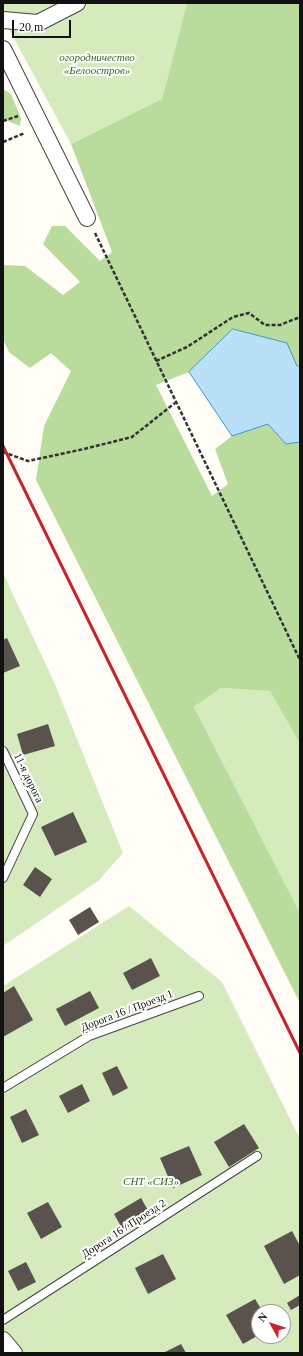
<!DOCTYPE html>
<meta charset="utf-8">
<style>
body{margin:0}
#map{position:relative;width:303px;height:1356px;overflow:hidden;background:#fffdf5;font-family:"Times New Roman",serif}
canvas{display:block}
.frame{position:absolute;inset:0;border:4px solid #111;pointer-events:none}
.north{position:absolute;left:251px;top:1304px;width:40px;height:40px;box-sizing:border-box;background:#fff;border:1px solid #a0a0a0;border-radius:50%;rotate:309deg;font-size:11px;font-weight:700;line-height:16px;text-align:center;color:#111}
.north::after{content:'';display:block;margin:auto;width:14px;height:18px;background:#c4262e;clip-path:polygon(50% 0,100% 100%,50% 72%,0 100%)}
.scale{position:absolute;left:12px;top:20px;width:59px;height:18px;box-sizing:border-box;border:2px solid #111;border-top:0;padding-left:5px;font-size:12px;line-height:14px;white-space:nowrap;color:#111;-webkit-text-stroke:3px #fff;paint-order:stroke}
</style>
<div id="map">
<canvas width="303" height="1356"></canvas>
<div class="frame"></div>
<div class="north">N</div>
<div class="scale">20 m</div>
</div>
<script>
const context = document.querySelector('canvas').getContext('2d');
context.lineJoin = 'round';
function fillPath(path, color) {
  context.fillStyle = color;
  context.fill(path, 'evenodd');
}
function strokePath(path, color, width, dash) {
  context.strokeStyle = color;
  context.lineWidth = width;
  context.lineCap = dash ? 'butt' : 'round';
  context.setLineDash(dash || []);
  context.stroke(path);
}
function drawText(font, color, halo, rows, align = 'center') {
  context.font = font + ' "Times New Roman",serif';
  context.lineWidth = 4;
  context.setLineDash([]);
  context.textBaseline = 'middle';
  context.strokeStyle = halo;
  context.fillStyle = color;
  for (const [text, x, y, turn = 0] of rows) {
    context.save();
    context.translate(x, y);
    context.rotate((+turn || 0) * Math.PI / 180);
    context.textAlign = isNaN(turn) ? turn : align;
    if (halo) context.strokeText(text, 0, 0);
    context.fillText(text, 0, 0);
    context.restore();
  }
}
fillPath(new Path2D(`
 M3,3H187L162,99L71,144L4,20Z
 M3,573L54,682L123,853L98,881L3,946Z
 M221,688L270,691L300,744V913L194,707Z
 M129,906L222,982L300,1139V1353H15L3,1338V986ZM259,1312H283V1336H259Z`), '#d5ebbd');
fillPath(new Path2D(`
 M187,3H300V366L233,329L189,372L156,385L212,496L228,484L215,449L232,436L268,424L286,444L300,442V744L270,691L221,688L194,707L300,913V1003L36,480L44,426L71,371L51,353L30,368L9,352L3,339V265L25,266L63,295L80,282L43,244L52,226H65L100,261L112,252L71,144L162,99Z
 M3,89L11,94L21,118L20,126L3,119Z`), '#b9dc9c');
const water = new Path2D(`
 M233,329L287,343L297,366H300V442L286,444L268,424L232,436L189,372Z`);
fillPath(water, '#b9e0f7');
strokePath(water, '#3f96cf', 1);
fillPath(new Path2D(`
 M7,638L20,666L3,673V640Z
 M48,724L55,746L23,755L17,734Z
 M73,812L87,842L55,856L41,827Z
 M35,867L52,879L40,897L23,885Z
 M90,907L99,922L78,935L69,920Z
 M151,958L160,976L132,990L123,973Z
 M14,986L33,1020L3,1037V993Z
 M90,991L99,1008L65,1026L56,1009Z
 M117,1066L128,1088L113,1096L102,1073Z
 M82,1084L90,1101L68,1113L59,1096Z
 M26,1109L39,1135L22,1143L10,1117Z
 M244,1124L259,1148L229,1167L214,1142Z
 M189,1146L202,1175L173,1188L160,1158Z
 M141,1198L150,1214L123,1230L114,1214Z
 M48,1202L62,1227L41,1239L27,1213Z
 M292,1231L300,1246V1275L284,1284L264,1246Z
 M163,1254L176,1279L148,1294L135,1268Z
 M26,1262L36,1282L18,1291L8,1271Z
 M300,1295V1305L291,1310L287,1303Z
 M255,1299L263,1312H259V1335L243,1344L226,1315Z
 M181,1344L186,1353H163Z`), '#5a524d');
const service = new Path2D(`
 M3,751L33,814L3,878
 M3,1088L89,1036L199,996
 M3,1320L257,1156`);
const minor = new Path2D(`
 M3,20L38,23L77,3
 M3,49L87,218
 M3,1340L14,1353`);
strokePath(service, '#444', 10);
strokePath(minor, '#444', 18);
strokePath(new Path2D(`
 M3,121L18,116
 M3,142L25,133
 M95,233L300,660
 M156,361L187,347L233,317L249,313L265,325H280L300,317
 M3,452L28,461L84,449L132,437L175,403`), '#333', 2.5, [4, 2]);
strokePath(service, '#fff', 8);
strokePath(minor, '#fff', 16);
strokePath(new Path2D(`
 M3,446L300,1053`), '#c4262e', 3);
drawText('italic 11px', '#2f6b1f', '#fff', [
 ["огородничество",97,58],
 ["«Белоостров»",97,71],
 ["СНТ «СИЗ»",151,1182]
]);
drawText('11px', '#111', '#fff', [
 ["11-я дорога",28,778,64],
 ["Дорога 16 / Проезд 1",127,1011,-21],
 ["Дорога 16 / Проезд 2",124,1229,-33]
]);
</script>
